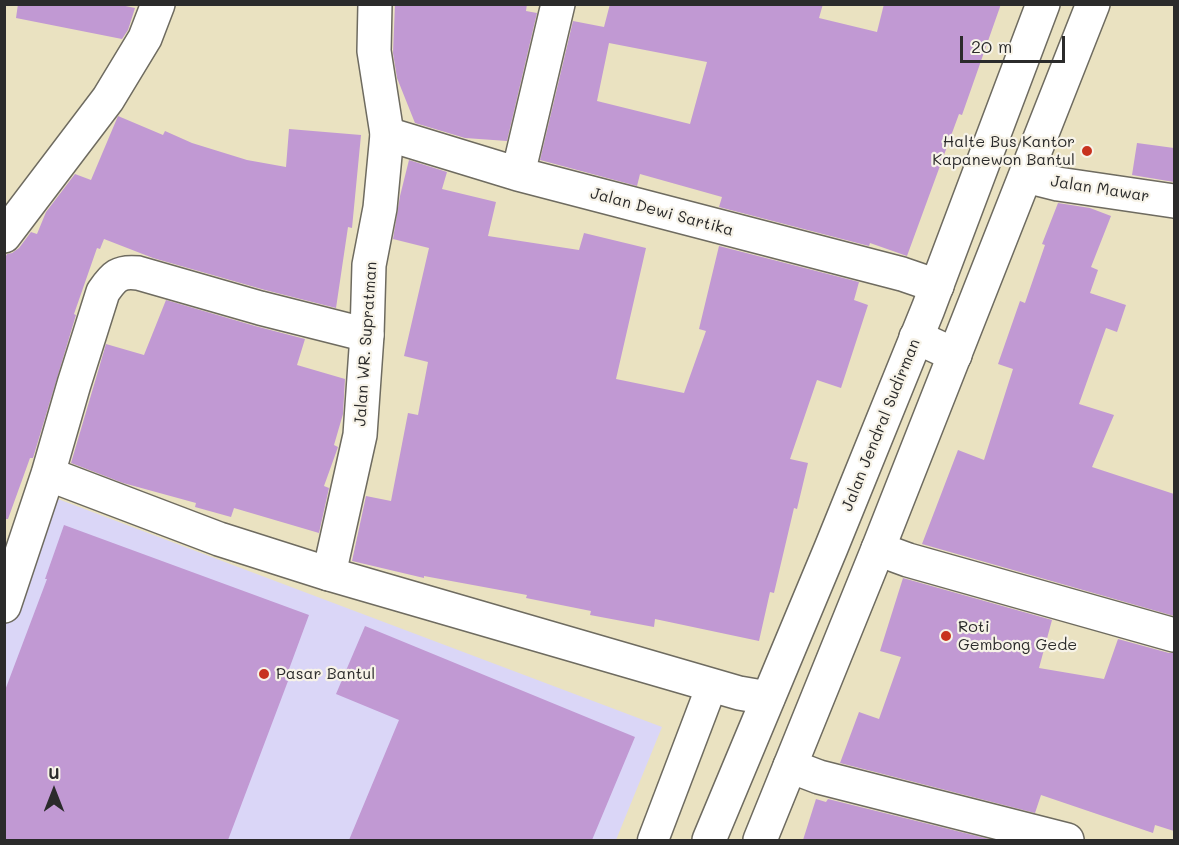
<!DOCTYPE html>
<style>
body{margin:0}
#map{position:relative;width:1179px;height:845px;overflow:hidden;background:#eae2c1;font-family:Mali,sans-serif}
canvas{display:block}
.frame{position:absolute;inset:0;border:6px solid #2b2b2b;pointer-events:none}
.north{position:absolute;left:24px;top:761px;width:60px;height:60px;-webkit-text-stroke:4px #f7f3e8;paint-order:stroke;rotate:0deg;font-size:16px;font-weight:700;line-height:24px;text-align:center;color:#2b2b2b}
.north::after{content:'';display:block;margin:auto;width:21px;height:27px;background:#2b2b2b;clip-path:polygon(50% 0,100% 100%,50% 72%,0 100%)}
.scale{position:absolute;left:960px;top:36px;width:105px;height:27px;box-sizing:border-box;border:3px solid #2b2b2b;border-top:0;padding-left:8px;font-size:18px;line-height:21px;white-space:nowrap;color:#2b2b2b;-webkit-text-stroke:4px #f7f3e8;paint-order:stroke}
</style>
<div id="map">
<canvas width="1179" height="845"></canvas>
<div class="frame"></div>
<div class="north">U</div>
<div class="scale">20 m</div>
</div>
<script>
const context = document.querySelector('canvas').getContext('2d');
context.lineJoin = 'round';
function fillPath(path, color) {
  context.fillStyle = color;
  context.fill(path, 'evenodd');
}
function strokePath(path, color, width, dash) {
  context.strokeStyle = color;
  context.lineWidth = width;
  context.lineCap = dash ? 'butt' : 'round';
  context.setLineDash(dash || []);
  context.stroke(path);
}
function drawText(font, color, halo, rows, align = 'center') {
  context.font = font + ' Mali,sans-serif';
  context.lineWidth = 4.5;
  context.setLineDash([]);
  context.textBaseline = 'middle';
  context.strokeStyle = halo;
  context.fillStyle = color;
  for (const [text, x, y, turn = 0] of rows) {
    context.save();
    context.translate(x, y);
    context.rotate((+turn || 0) * Math.PI / 180);
    context.textAlign = isNaN(turn) ? turn : align;
    if (halo) context.strokeText(text, 0, 0);
    context.fillText(text, 0, 0);
    context.restore();
  }
}
fillPath(new Path2D(`
 M50,496L662,727L616,840H5L4,622Z`), '#dad6f7');
fillPath(new Path2D(`
 M18,4H116L135,8L128,30L122,39L16,18Z
 M395,4H527L526,11L537,13L507,141L465,138L415,123L397,78L393,53Z
 M610,4H823L819,18L877,32L884,4H1001L962,115L959,114L907,256L870,243L869,246L719,207L722,197L640,174L637,186L540,160L573,21L604,27ZM609,43L707,62L690,124L597,101Z
 M118,116L163,135L165,131L192,143L247,160L286,167L289,129L361,135L352,228L348,227L336,308L265,290L153,258L104,239L100,249L97,248L74,314L76,315L33,458H30L8,519H4V260L7,254L12,253L19,248L31,232L37,234L46,212L75,174L91,180Z
 M1137,143L1174,148V182L1132,175Z
 M409,160L447,172L442,189L496,202L488,236L579,250L584,233L646,248L616,379L684,393L706,331L699,329L719,246L859,282L854,300L868,305L841,388L817,380L790,459L808,463L797,509L794,508L774,593L770,592L759,641L655,619L654,627L590,615L591,611L526,598L527,595L424,576V578L352,561L366,496L391,501L408,413L418,415L428,362L404,356L429,248L393,239L400,196Z
 M1058,203L1090,208L1111,216L1091,267L1098,270L1090,293L1126,305L1117,332L1106,328L1079,404L1114,415L1092,467L1174,494V616L922,544L958,450L984,460L1013,369L998,364L1020,301L1025,303L1045,245L1042,244Z
 M166,300L255,326L305,339L297,365L345,379L343,414L334,445L338,447L324,486L329,488L319,533L234,508L231,517L195,507L196,503L123,483L71,463L106,344L144,355Z
 M64,525L309,615L285,680L288,681L228,840H4V693L47,579H45Z
 M903,578L1052,620L1039,668L1104,679L1118,639L1169,653H1174V831L1155,825L1153,833L1041,795L1035,813L840,763L859,712L879,719L901,657L880,651Z
 M365,626L635,737L592,840H349L399,720L336,694Z
 M816,799L826,802L828,799L993,840H803Z`), '#c199d3');
const pedestrian = new Path2D(`
 M653,840L712,685`);
const minor = new Path2D(`
 M387,134L518,174L902,274L937,286
 M518,174L558,4
 M1026,176L1058,184L1174,201
 M4,236L108,99L145,38L158,4
 M48,474L219,539L329,574L739,693L768,698
 M878,549L908,560L1174,635
 M4,606L48,474L74,384L103,292C114,276 119,271 138,273L260,308L367,335
 M790,766L819,777L1067,840`);
const tertiary = new Path2D(`
 M329,574L360,435L367,335L369,265L380,208L387,134L374,51L375,4`);
const secondary = new Path2D(`
 M916,337L955,355`);
const primary = new Path2D(`
 M709,840L831,548L928,309L1043,4
 M760,840L878,549L1093,4`);
strokePath(pedestrian, '#6e6b60', 33);
strokePath(minor, '#6e6b60', 36);
strokePath(tertiary, '#6e6b60', 36);
strokePath(secondary, '#6e6b60', 36);
strokePath(primary, '#6e6b60', 36);
strokePath(pedestrian, '#fff', 30);
strokePath(minor, '#fff', 33);
strokePath(tertiary, '#fff', 33);
strokePath(secondary, '#fff', 33);
strokePath(primary, '#fff', 33);
for (const [x, y, r, color] of [
 [1087,151,6,"#c8321e"],
 [946,636,6,"#c8321e"],
 [264,674,6,"#c8321e"]
]) {
  const dot = new Path2D();
  dot.arc(x, y, r, 0, 2 * Math.PI);
  context.fillStyle = color;
  context.fill(dot);
  strokePath(dot, '#f7f3e8', 2);
}
drawText('16px', '#2b2b2b', '#f7f3e8', [
 ["Halte Bus Kantor",1075,142,"right"],
 ["Kapanewon Bantul",1075,160,"right"],
 ["Roti",958,627],
 ["Gembong Gede",958,645],
 ["Pasar Bantul",276,674]
], 'left');
drawText('16px', '#2b2b2b', '#f7f3e8', [
 ["Jalan Mawar",1100,189,9],
 ["Jalan Dewi Sartika",662,212,15],
 ["Jalan WR. Supratman",366,344,-86],
 ["Jalan Jendral Sudirman",881,425,-68]
]);
</script>
